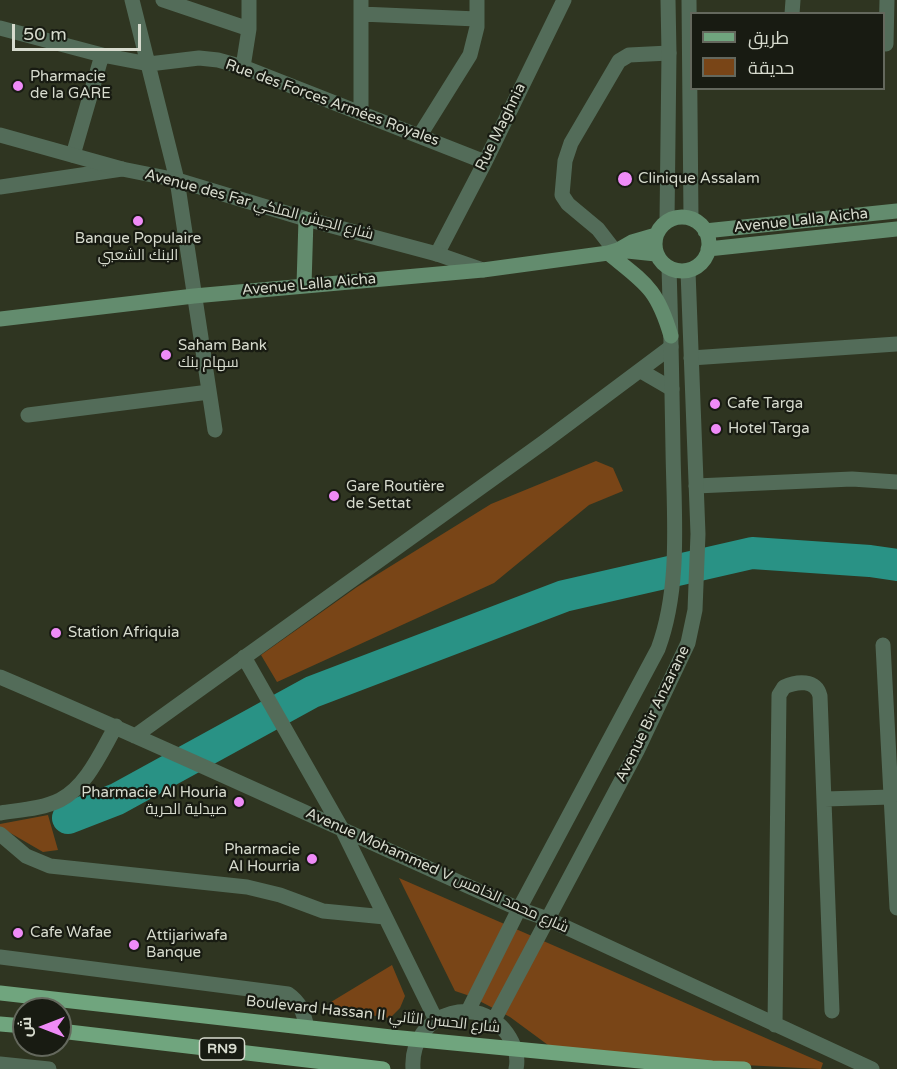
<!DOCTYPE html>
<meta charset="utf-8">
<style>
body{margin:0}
#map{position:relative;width:897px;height:1069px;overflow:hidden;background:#2f3521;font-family:"Varela Round",Cairo,sans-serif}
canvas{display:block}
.legend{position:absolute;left:690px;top:12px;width:195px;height:78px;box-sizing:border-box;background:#181b12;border:2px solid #64685d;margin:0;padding:8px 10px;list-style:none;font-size:18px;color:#d7dbce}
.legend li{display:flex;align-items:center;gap:12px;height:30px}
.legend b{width:30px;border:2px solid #64685d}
.north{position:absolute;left:12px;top:997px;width:60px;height:60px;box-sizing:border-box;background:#181b12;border:2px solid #64685d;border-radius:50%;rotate:270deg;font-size:16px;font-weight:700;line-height:24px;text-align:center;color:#d7dbce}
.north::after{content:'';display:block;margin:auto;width:21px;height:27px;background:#ef8bf7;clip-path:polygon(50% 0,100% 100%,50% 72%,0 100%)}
.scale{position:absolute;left:12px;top:24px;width:129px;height:27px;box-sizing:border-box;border:3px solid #d7dbce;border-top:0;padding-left:8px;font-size:18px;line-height:21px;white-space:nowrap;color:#d7dbce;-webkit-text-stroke:4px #181b12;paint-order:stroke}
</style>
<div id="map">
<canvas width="897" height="1069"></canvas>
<ul class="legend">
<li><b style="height:8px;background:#70a57e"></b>طريق</li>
<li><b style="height:16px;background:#794517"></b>حديقة</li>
</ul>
<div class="north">ش</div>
<div class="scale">50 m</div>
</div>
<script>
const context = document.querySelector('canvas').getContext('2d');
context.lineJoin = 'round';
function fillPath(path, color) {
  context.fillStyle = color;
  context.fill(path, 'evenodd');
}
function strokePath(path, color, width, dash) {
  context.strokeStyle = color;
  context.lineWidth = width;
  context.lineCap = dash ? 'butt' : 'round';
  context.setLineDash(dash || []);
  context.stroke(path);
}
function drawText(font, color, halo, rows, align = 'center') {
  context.font = font + ' "Varela Round",Cairo,sans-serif';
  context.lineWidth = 4.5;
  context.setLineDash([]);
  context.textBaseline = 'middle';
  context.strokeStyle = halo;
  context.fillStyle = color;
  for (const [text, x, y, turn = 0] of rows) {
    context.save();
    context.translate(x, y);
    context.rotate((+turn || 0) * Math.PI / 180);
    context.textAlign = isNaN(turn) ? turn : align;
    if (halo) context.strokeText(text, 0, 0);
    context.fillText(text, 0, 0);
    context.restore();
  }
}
fillPath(new Path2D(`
 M596,461L613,468L623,491L589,505L494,583L277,682L261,655L357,587L491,504Z
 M48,815L58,850L43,852L0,827V824Z
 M399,878L823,1063L821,1069L589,1057L548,1045L510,1017L470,996L455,991Z
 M392,965L405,996L400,1008L390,1018L344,1011L331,1002Z`), '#794517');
strokePath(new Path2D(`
 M68,818L117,799L312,692L564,596L752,553L870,561L897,565`), '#299285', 32);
strokePath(new Path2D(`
 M132,0L177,180L215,430
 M163,0L249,29
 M361,0V112
 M361,14L477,19
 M792,14L793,0
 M0,28L102,55L149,64L199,58L218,60L243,67L485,162
 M886,44L887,0
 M243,67L249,29V0
 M420,135L470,55L477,27V0
 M73,155L102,55
 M0,187L122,169
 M615,251L598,229L568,204L562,195L565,161L571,143L619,61L629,55L669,53
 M437,254L485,162L564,0
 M691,358L897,344
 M641,371L672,389
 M28,415L209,392
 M696,486L852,479L897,482
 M883,645L897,908
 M244,657L343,831L436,1020
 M0,677C174,751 346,832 519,909L548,919L872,1069
 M135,736L544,442L671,347
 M825,799L891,797
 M0,813C19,810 42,809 60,800C87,786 101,752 116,726
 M0,834L26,856L50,866L247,887L280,895L323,911L385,917
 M0,957L288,994C301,1003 303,1012 307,1027
 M775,1025L779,695L784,687C797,681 816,679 820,696L832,1011
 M0,1064L49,1069`), '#536c59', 15);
strokePath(new Path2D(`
 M689,0L691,218
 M0,135L122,169L177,180L306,219L437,254L483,270
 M667,221L669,53L668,0
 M468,1011L519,909L658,649C681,587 674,516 673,450C672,390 671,329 669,268
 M494,1020L637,751L688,643L695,610L698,534L688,271
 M413,1069C409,1010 486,989 512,1042C516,1050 518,1060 516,1069`), '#536c59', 15);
strokePath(new Path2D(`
 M655 244a27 27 0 1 1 54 0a27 27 0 1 1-54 0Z
 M705,231L897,211
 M708,249L897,229
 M618,250L656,254
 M608,253C645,283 657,288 671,336
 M304,285L306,219
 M0,319L194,296L483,270L608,253L618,250L632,242L656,235`), '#638c6e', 15);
strokePath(new Path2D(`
 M0,993L391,1037L712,1068L744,1069
 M0,1024L24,1026
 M60,1031L383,1069`), '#70a57e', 15);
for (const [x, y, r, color] of [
 [18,86,6,"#ef8bf7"],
 [625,179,8,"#ef8bf7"],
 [138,221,6,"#ef8bf7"],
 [166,355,6,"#ef8bf7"],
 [715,404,6,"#ef8bf7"],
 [716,429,6,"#ef8bf7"],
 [334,496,6,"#ef8bf7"],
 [56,633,6,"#ef8bf7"],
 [239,802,6,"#ef8bf7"],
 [312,859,6,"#ef8bf7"],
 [18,933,6,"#ef8bf7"],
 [134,945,6,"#ef8bf7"]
]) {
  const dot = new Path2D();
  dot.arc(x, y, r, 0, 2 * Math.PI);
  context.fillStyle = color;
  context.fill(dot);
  strokePath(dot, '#181b12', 2);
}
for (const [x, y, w] of [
 [222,1049,45]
]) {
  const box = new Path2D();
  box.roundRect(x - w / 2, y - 11, w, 22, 4.5);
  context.fillStyle = '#181b12';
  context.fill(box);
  strokePath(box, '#d7dbce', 1.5);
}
drawText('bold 14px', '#d7dbce', null, [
 ["RN9",222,1049]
]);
drawText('15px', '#d7dbce', '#181b12', [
 ["Pharmacie",30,77],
 ["de la GARE",30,94],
 ["Clinique Assalam",638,179],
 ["Banque Populaire",138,239,"center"],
 ["البنك الشعبي",138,256,"center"],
 ["Saham Bank",178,346],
 ["سهام بنك",178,363],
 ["Cafe Targa",727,404],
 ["Hotel Targa",728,429],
 ["Gare Routière",346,487],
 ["de Settat",346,504],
 ["Station Afriquia",68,633],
 ["Pharmacie Al Houria",227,793,"right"],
 ["صيدلية الحرية",227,810,"right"],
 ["Pharmacie",300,850,"right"],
 ["Al Hourria",300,867,"right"],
 ["Cafe Wafae",30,933],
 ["Attijariwafa",146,936],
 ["Banque",146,953]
], 'left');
drawText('15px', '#d7dbce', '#181b12', [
 ["Rue des Forces Armées Royales",332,103,20],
 ["Rue Maghnia",501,127,-64],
 ["Avenue des Far شارع الجيش الملكي",259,205,15],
 ["Avenue Lalla Aicha",801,221,-6],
 ["Avenue Lalla Aicha",309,285,-5],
 ["Avenue Bir Anzarane",653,714,-64],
 ["Avenue Mohammed V شارع محمد الخامس",437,871,24],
 ["Boulevard Hassan II شارع الحسن الثاني",373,1015,6]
]);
</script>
